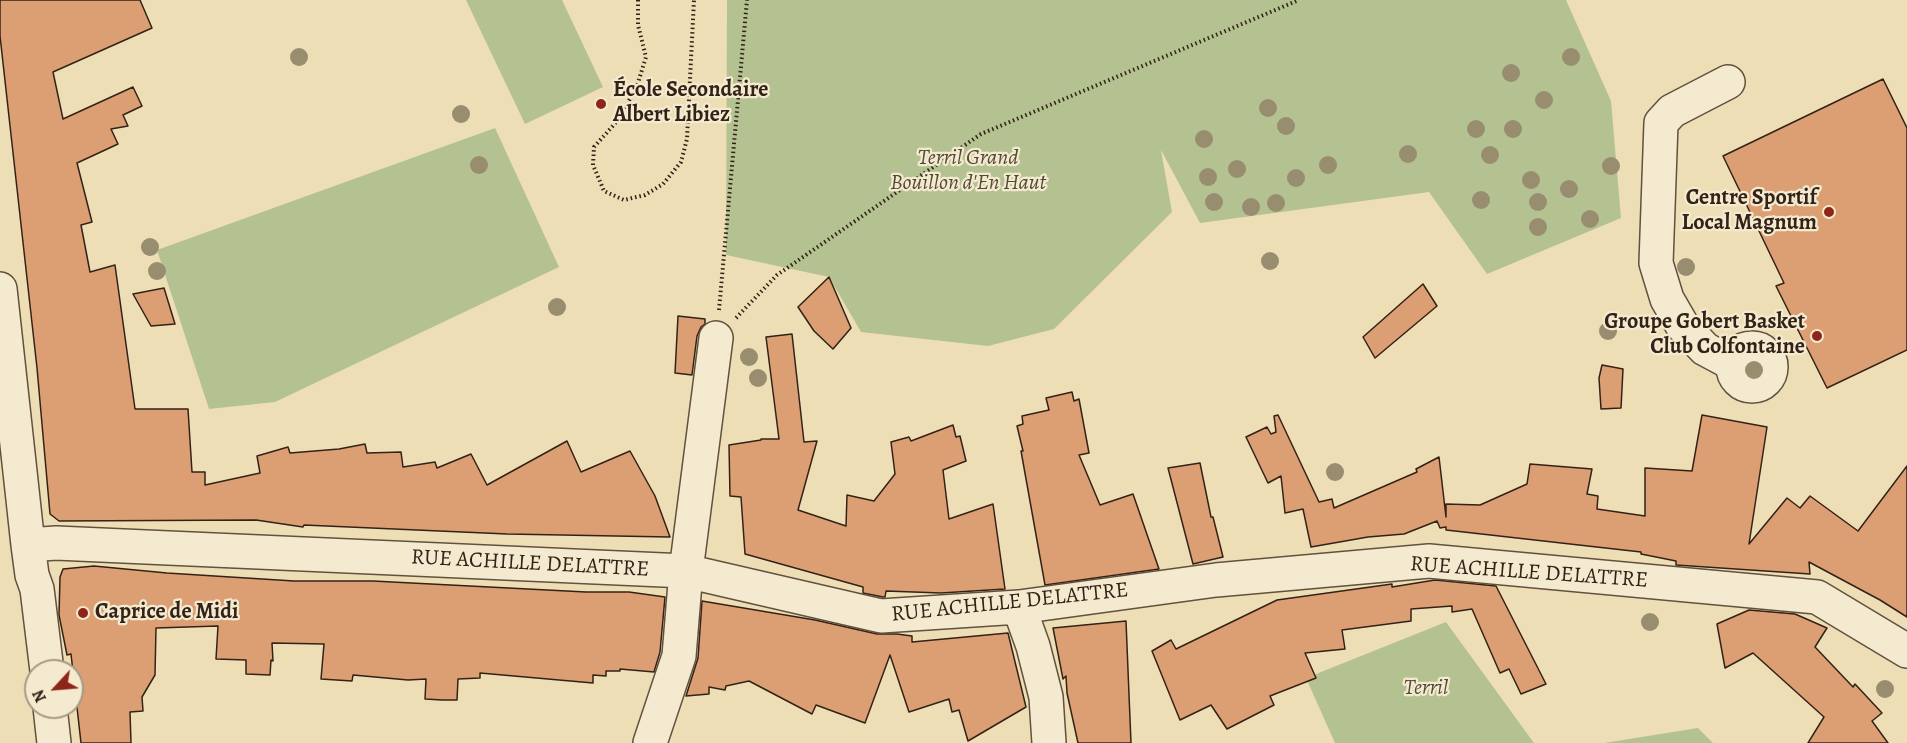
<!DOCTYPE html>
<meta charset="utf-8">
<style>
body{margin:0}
#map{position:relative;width:1907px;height:743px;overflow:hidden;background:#eedeb6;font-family:Alegreya,serif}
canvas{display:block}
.north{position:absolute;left:24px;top:659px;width:60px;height:60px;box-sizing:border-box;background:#f4ead0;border:2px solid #a79a86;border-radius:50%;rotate:244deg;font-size:16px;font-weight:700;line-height:24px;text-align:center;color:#332217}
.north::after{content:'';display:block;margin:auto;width:21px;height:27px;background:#8f2418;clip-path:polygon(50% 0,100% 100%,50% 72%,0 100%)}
</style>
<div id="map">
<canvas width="1907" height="743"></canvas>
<div class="north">N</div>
</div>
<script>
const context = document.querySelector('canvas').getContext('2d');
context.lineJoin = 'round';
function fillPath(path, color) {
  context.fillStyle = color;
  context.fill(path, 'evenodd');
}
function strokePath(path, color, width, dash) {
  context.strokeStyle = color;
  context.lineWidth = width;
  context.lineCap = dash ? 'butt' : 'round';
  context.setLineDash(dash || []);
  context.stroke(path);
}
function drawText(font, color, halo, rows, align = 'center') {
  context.font = font + ' Alegreya,serif';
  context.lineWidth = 4.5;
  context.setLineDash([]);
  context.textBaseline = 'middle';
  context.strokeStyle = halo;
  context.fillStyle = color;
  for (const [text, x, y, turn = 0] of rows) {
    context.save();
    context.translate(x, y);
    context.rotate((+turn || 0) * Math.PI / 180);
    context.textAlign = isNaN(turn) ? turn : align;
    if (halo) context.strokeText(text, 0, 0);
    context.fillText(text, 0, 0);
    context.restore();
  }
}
fillPath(new Path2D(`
 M466,0H562L603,87L525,124Z
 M727,0H1566L1611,101L1621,218L1487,274L1429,192L1200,223L1161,150L1172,212L1054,329L988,346L861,332L829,277L726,255Z
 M495,128L559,267L275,402L209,409L157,250Z
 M1446,622L1534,743H1335L1306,678Z
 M1698,728L1713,743H1604Z`), '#b4c292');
const building = new Path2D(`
 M0,0H140L152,28L53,72L63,119L133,87L142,106L123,115L128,126L111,129L118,144L77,163L92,222L81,225L90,272L115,265L135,409H188L192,472H205V485L260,473L257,456L288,447L290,453L339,449L365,444L367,453L401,452L403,467L435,462L437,468L471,454L487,485L567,441L581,472L630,451L655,496L670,537L507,534L304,525L303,527L256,520L59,521L50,514L37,368L0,36Z
 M1883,79L1907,128V350L1827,388L1776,286L1784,283L1723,156Z
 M829,277L851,328L833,349L814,331L798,307Z
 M1423,284L1437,306L1375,358L1363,337Z
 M164,288L175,324L151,326L133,294Z
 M678,316L705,319V324L701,327L697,336L692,375L675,373Z
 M792,334L804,442L817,441L798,510L846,526L847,495L874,501L895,474L891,442L909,437L911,441L953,425L956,437L960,436L966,461L943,470L949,519L993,504L1005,589L941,593L886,591L885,597H883L863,593V587L745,554L741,497L730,496L729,445L761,440V439H779L766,337Z
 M1602,365L1623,369L1621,408L1601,409L1599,378Z
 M1072,392L1074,401L1079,399L1089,453L1079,455L1100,505L1133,494L1159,569L1045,585L1021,451H1023L1017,426L1023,424L1022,416L1049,410L1046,398Z
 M1278,415L1319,502L1332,499L1334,508L1417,472L1416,469L1439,457L1446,517V504L1480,505L1527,484L1530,464L1592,469L1587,494L1598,496L1597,509L1645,516V468L1692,471L1702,415L1767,427L1749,544L1787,498L1800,508L1810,496L1858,531L1907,466V617L1880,600L1809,562L1810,574L1676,565V561L1641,554V552L1446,530V527L1440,528L1437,521L1404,534L1368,537L1311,547L1303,509L1285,513L1281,476L1268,483L1246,437L1267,427L1271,434L1276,432L1274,416Z
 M1200,463L1211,517H1213L1223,557L1193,564L1168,468Z
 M94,566L167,573L294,581H373L586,592H629L665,597L660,652L654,672L620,669V671H606V676L593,675V683L480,673V678L458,679L457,700H442L425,699L426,679L408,680L353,675L352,681L321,679L324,644L272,643L273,661L271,660L270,675L246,674V660L216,659L218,626L156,628L155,675L142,697L143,711L130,712L131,743H81L71,654L67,655L59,615L60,577L63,569Z
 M1435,580L1496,586L1546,684L1521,694L1509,669L1500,673L1472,609L1452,612V606L1411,609V621L1342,630L1345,649L1305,653L1316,678L1270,696L1274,705L1227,729L1211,705L1180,720L1152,651L1171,640L1176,649L1277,600L1392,584V587Z
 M702,601L815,620L877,634H897L912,636V642L1008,633L1026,707L968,741L959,710L952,712L949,699L909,712L890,655L865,723L816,705L812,714L749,681L726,686L725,690L709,687V694L686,696L698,658Z
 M1749,610L1795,614L1827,628L1815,647L1853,687L1855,684L1882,713L1872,721L1888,743H1808L1824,717L1753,653L1725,668L1717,624Z
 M1126,621L1131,743H1078L1067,693L1066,676L1063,679L1053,628Z`);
fillPath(building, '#dc9e73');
strokePath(building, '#332217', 1.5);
const minor = new Path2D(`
 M1728,82L1672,111L1661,123L1656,263L1667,299L1682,325L1705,349L1733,364
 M0,289L28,545L32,575L37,589L47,671
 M1733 367a19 19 0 1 1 38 0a19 19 0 1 1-38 0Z
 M28,545L56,543L686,571L881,616L1019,607L1216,580L1429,561L1817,597L1907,651
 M1019,607L1033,646L1046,697L1049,743
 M50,707L54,743
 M650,743L679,656L686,571L716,338`);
strokePath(minor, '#62513f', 36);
strokePath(new Path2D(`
 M638,0V25L646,57L637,86L619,119L594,147L593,165L604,191L624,200L645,195L663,184L681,162L687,139L694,0
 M719,310L747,0
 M736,318L777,275L981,134L1299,0`), '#332217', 4, [1.5, 3]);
strokePath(minor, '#f4ead0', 33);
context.fillStyle = '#998d70';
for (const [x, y] of [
 [299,57],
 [1571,57],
 [1511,73],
 [1544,100],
 [1268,108],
 [461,114],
 [1286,126],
 [1476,129],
 [1513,129],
 [1204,139],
 [1408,154],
 [1490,155],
 [479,165],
 [1328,165],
 [1611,166],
 [1237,169],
 [1208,177],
 [1296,178],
 [1531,180],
 [1569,189],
 [1481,200],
 [1214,202],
 [1538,202],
 [1276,203],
 [1251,207],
 [1590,219],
 [1538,227],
 [150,247],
 [1270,261],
 [1686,267],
 [157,271],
 [557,307],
 [1608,331],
 [749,357],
 [1754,370],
 [758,378],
 [1335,472],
 [1650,622],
 [1885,689]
]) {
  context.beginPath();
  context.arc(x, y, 9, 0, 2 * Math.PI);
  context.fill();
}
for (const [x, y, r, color] of [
 [601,104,6,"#8f2418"],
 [1829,212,6,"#8f2418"],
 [1817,336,6,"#8f2418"],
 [83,613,6,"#8f2418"]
]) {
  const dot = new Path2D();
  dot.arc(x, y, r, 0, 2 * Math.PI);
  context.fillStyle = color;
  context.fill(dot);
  strokePath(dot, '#f4ead0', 2);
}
drawText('bold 22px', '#332217', '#f4ead0', [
 ["École Secondaire",613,91],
 ["Albert Libiez",613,116],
 ["Centre Sportif",1817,199,"right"],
 ["Local Magnum",1817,224,"right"],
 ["Groupe Gobert Basket",1805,323,"right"],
 ["Club Colfontaine",1805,348,"right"],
 ["Caprice de Midi",95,613]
], 'left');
drawText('italic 22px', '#534a36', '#f4ead0', [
 ["Terril Grand",968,159],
 ["Bouillon d'En Haut",968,184],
 ["Terril",1426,689]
]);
drawText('22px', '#332217', '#f4ead0', [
 ["RUE ACHILLE DELATTRE",530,564,3],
 ["RUE ACHILLE DELATTRE",1529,573,4],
 ["RUE ACHILLE DELATTRE",1010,603,-6]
]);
</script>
